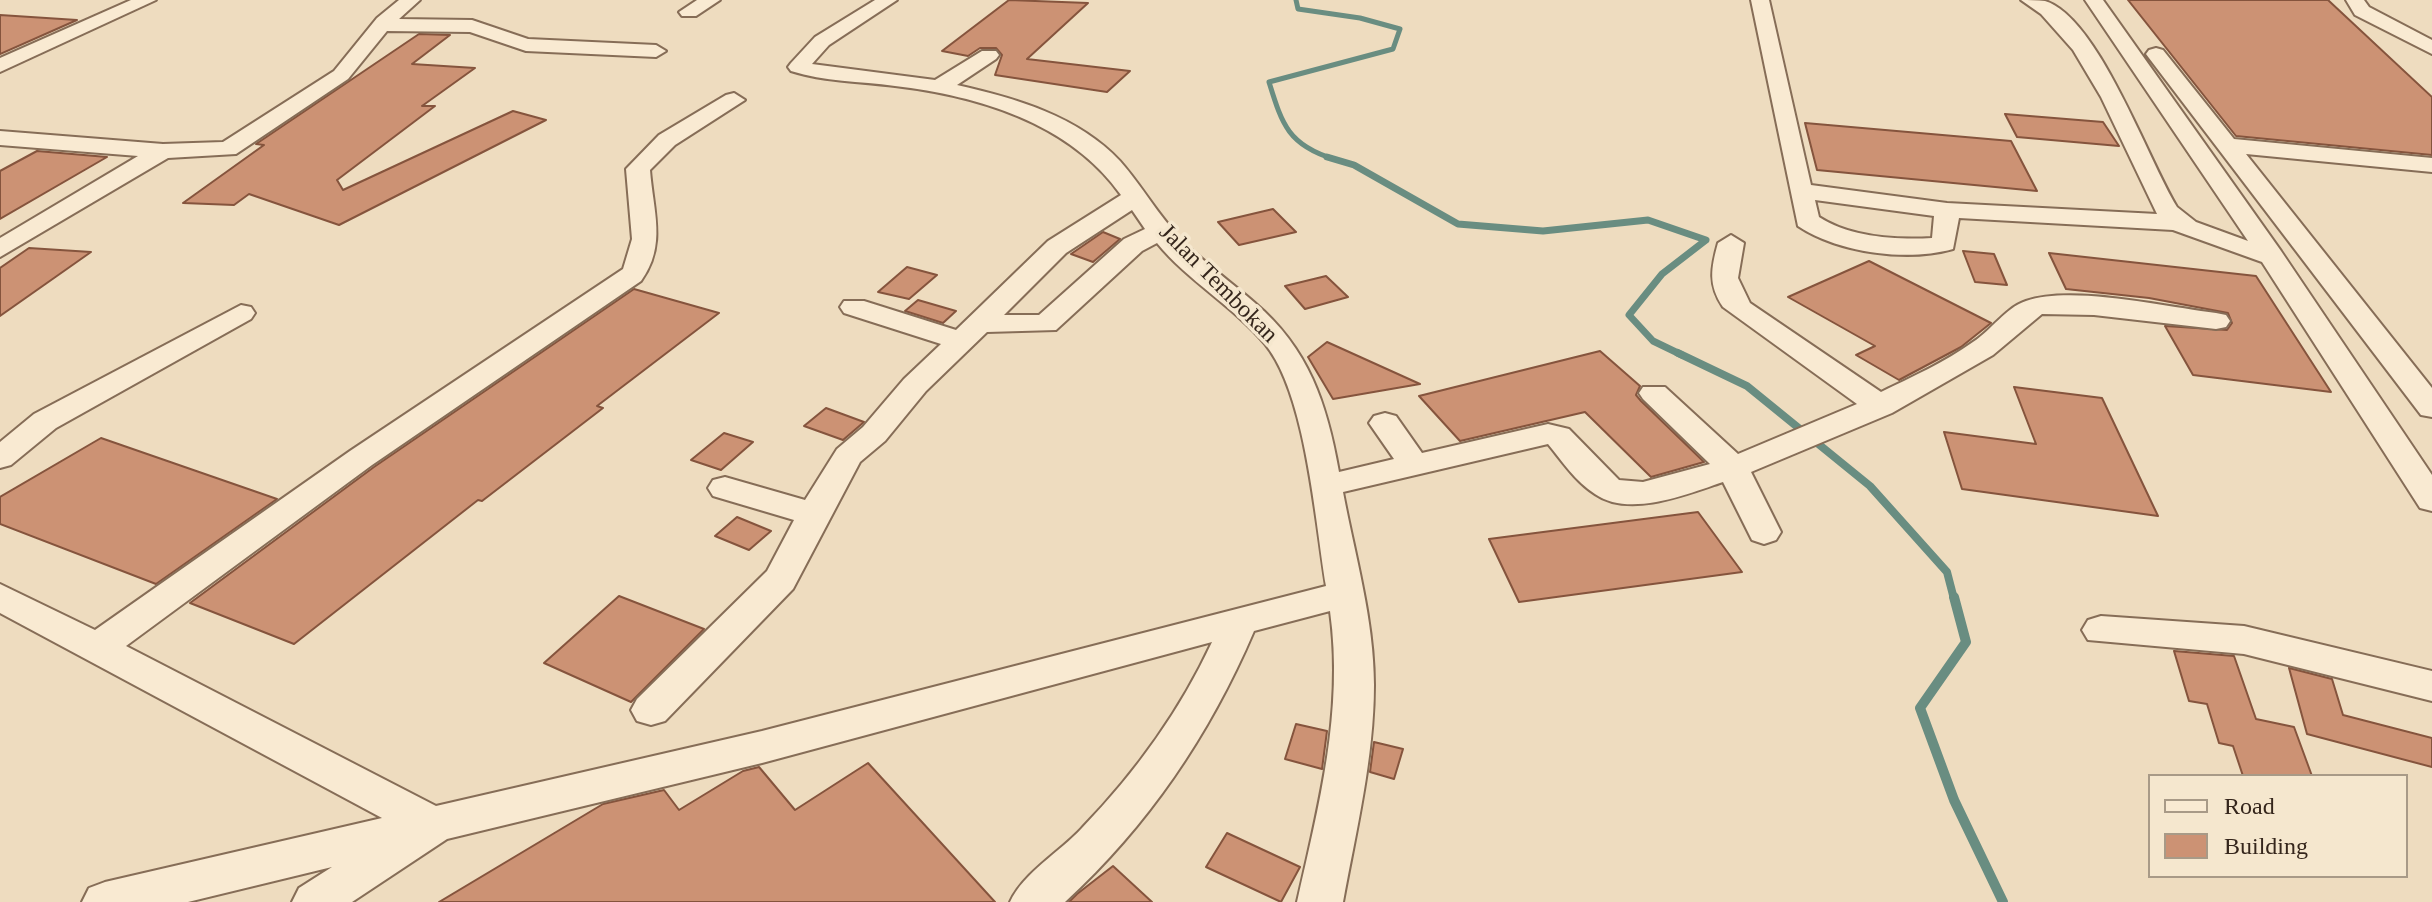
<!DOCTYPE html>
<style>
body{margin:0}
#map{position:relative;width:2432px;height:902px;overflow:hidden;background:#eedcbf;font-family:Georgia,serif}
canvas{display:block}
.legend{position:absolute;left:2148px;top:774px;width:260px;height:104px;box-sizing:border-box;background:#f5e7ce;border:2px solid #a89a87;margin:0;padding:10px 14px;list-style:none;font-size:24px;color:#35261c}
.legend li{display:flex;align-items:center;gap:16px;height:40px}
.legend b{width:40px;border:2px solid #a89a87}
</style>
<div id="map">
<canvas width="2432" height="902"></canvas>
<ul class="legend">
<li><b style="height:10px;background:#f9ead2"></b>Road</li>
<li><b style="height:22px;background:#cc9274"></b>Building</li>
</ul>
</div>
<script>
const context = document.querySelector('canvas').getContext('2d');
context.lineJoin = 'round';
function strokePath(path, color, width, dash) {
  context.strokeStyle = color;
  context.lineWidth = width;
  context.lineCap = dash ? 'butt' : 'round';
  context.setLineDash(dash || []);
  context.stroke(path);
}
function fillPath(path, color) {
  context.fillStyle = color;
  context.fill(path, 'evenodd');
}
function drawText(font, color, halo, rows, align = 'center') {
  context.font = font + ' Georgia,serif';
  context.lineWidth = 7;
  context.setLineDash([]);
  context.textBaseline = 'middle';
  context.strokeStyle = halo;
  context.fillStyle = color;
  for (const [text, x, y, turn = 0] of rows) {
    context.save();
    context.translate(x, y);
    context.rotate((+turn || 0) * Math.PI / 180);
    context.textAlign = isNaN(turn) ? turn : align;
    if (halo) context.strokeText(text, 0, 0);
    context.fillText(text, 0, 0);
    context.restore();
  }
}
strokePath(new Path2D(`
 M1296,0L1298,9L1360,18L1400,29L1393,49L1269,82C1282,124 1288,145 1334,159`), '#698d81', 5);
strokePath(new Path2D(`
 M1327,157L1354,165L1458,224L1543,231L1648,220L1706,240L1662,274L1629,315L1653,341L1682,355`), '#698d81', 7);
strokePath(new Path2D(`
 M1678,353L1747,386L1870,486L1947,572L1954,599`), '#698d81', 8);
strokePath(new Path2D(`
 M1954,597L1966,642L1920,708L1954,800L2003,902`), '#698d81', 10);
const building = new Path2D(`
 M1009,0L1088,3L1027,59L1130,71L1107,92L995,75L1002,55L996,48H980L968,56L942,51Z
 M2128,0H2328L2432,97V155L2236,136Z
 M0,15L77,20L0,54Z
 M419,34L450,35L412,64L475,68L422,106H435L337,180L343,190L513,111L546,120L339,225L249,194L234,205L183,203L264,145L256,144Z
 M2005,114L2103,122L2119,146L2017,137Z
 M1805,123L2011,141L2037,191L1817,170Z
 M37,151L107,157L0,219V171Z
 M1273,209L1296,232L1239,245L1218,222Z
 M1103,232L1120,239L1093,262L1071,254Z
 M29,248L91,252L0,316V268Z
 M1963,251L1994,254L2007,285L1975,282Z
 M2049,253L2256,276L2331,392L2193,375L2165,326L2227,330L2232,323L2228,313L2149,298L2066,289Z
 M1869,261L1991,323L1961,347L1899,380L1856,355L1875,346L1788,297Z
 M907,267L937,275L909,299L878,292Z
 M1326,276L1348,297L1305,309L1285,286Z
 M634,289L719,313L597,406L603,408L482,501L478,500L294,644L190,603L374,467Z
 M918,300L956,311L943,323L905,311Z
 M1327,342L1420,384L1333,399L1308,357Z
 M1600,351L1640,386L1636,395L1641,401L1704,462L1651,477L1585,412L1460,441L1419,396Z
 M2014,387L2102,398L2158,516L1962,489L1944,432L2036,444Z
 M826,408L864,422L843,440L804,426Z
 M724,433L753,442L721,470L691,460Z
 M101,438L277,499L156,584L0,524V497Z
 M1698,512L1742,572L1519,602L1489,539Z
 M737,517L771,531L749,550L715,536Z
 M619,596L704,629L631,702L544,663Z
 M2174,651L2234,656L2256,719L2294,727L2312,776H2243L2233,746L2219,743L2207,704L2189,701Z
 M2289,668L2332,679L2343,715L2432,738V767L2307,734Z
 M1296,724L1327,731L1322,769L1285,759Z
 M1374,742L1403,749L1394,779L1370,772Z
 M868,763L995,902H439L603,804L664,790L679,810L743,771L759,767L795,810Z
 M1227,833L1300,867L1281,902L1206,867Z
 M1113,866L1152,902H1069L1077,894Z`);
fillPath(building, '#cc9274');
strokePath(building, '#85543d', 2);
const minor = new Path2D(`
 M131,0H156L0,72V58Z
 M399,0H420L399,19L472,20L528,39L656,45L666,51L656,57L526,51L470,32L387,31L348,79L236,154L168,158L0,257V238L138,156L0,145V131L163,144L223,142L334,71L377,18Z
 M697,0H720L696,16H682L679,12Z
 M875,0H897L829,45L812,64L935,80L982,51H996L999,55L996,59L957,85C1015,98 1078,116 1120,161C1143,187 1157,214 1182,240C1204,263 1231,282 1255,303C1309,349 1327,404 1339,472L1394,459L1369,423L1374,416L1385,413L1396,416L1422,453L1548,424L1569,429L1619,480L1643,482L1710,464L1643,399L1639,393L1643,387H1665L1738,454L1857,404L1723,307C1708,285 1711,268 1718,243L1731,235L1744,243L1738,278L1750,303L1881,392C1912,377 1945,362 1973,342C1992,330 2005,308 2026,301C2072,285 2166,307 2216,313L2226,315L2230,321L2226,327L2216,329L2094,315L2042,314L1993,355L1892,413L1751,472L1781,532L1776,540L1764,544L1752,540L1723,482C1688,494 1629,518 1595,494C1576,482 1562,461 1548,444L1343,492C1355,556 1374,620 1374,685C1374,758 1356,831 1343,902H1297C1319,805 1344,710 1330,611L1254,631C1210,734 1148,826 1065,902H1010C1024,872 1060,852 1082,828C1135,773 1180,711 1212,642L762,763L447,839L352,902H292L299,888L332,867L188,902H82L89,888L105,882L382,818L0,613V584L95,630L350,451L623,269L632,239L626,169L659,135L726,95L734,93L745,100L675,145L650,170C653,211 667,245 641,281L372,465L126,646L436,806L762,731L1326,586C1315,520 1306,394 1265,344C1233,306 1188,281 1157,243L1142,251L1056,330L987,332L926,391L885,441L860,462L793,589L665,721L651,725L637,721L631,710L637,699L767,571L794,520L713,496L708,488L713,480L725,477L805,500L837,449L863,427L904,379L941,344L844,313L840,307L844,301H864L956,330L1048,241L1121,195C1070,123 979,96 895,86C859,81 825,82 791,71L788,67L791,63L815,37ZM1132,210L1145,229L1124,239L1039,315H1004L1066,253Z
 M1751,0H1769L1811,185L1947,203L2157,214L2101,97L2073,50L2041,14L2021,0C2028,0 2038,0 2045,1C2098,17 2148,160 2177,207L2196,222L2248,241L2085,0H2103L2281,251L2432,475V511L2420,508L2262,262L2173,230L1959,218L1953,249C1907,262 1839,253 1798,226ZM1815,200L1934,216L1932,238C1896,240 1850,237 1819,217Z
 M2346,0H2364L2369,7L2432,40V54L2355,15Z
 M2156,48L2163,50L2234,139L2432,158V172L2246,154L2432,388V417L2421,415L2149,58L2146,54L2149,50Z
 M241,305L251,307L255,313L251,319L56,428L11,465L0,468V442L34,414Z
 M2101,616L2244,626L2432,671V701L2244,654L2088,640L2082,630L2088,620Z`);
strokePath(minor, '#866d57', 4);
fillPath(minor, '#f9ead2');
drawText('24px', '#35261c', '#f5e7ce', [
 ["Jalan Tembokan",1218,284,45]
]);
</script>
